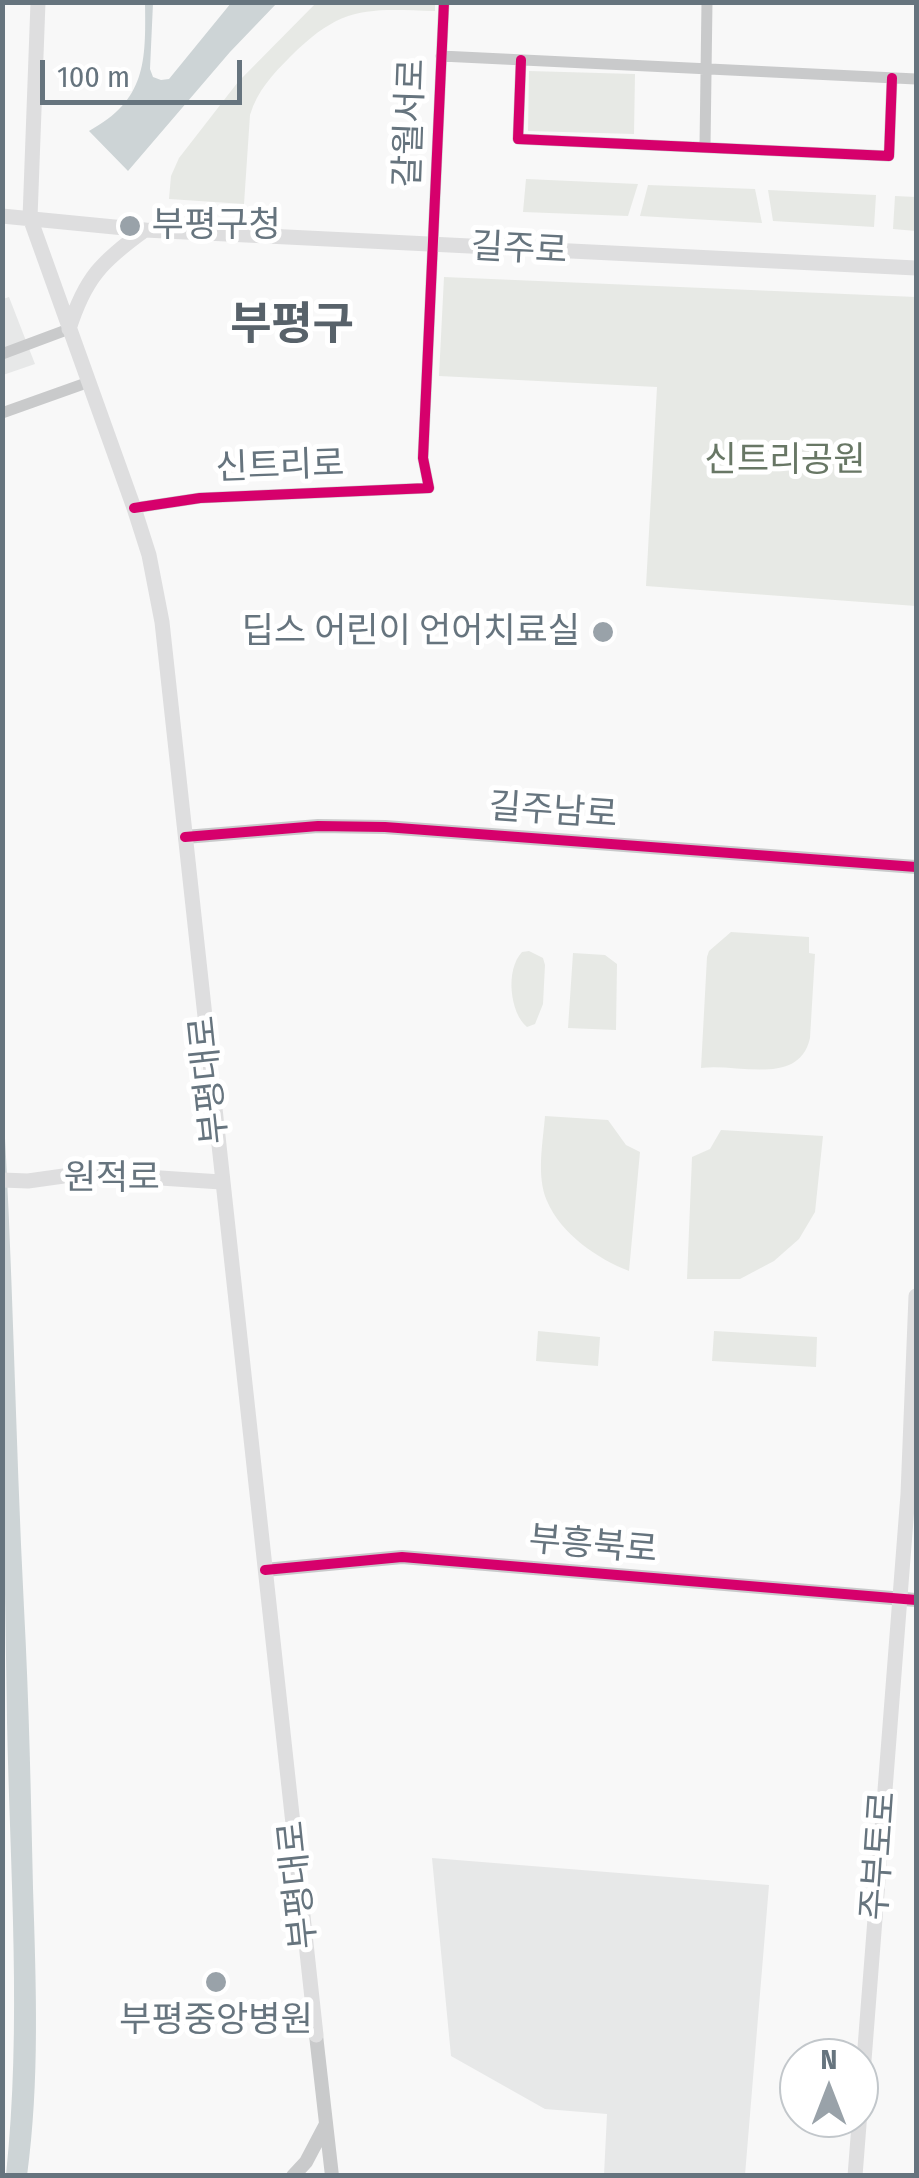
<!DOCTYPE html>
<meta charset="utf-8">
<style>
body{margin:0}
#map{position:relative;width:919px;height:2178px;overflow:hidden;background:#f8f8f8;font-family:"Fira Sans Condensed",sans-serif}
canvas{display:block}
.frame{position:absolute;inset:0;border:5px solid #66747e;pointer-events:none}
.north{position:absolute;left:779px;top:2038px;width:100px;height:100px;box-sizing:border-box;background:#fff;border:2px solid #c2c7cb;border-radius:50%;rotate:0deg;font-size:28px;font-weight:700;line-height:40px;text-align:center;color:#66747e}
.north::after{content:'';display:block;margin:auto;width:35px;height:45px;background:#99a2a9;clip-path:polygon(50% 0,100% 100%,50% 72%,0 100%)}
.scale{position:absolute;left:40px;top:60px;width:202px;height:45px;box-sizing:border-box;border:5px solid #66747e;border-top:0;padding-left:12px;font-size:30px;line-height:35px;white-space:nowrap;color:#66747e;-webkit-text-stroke:8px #fff;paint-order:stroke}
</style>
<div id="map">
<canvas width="919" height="2178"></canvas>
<div class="frame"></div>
<div class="north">N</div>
<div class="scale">100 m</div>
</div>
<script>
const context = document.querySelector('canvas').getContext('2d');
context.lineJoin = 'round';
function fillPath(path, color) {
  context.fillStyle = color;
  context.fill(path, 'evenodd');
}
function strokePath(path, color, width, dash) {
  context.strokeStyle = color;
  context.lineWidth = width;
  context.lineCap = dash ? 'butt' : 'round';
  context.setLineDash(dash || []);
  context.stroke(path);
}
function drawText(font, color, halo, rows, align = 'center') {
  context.font = font + ' "Fira Sans Condensed","Noto Sans KR",sans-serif';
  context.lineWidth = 10;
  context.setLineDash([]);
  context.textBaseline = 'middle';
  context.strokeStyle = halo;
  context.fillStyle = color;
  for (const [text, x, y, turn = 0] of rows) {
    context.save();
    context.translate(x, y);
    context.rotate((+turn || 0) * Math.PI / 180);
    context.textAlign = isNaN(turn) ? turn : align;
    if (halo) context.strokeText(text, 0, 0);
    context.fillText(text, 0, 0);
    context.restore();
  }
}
fillPath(new Path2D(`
 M9,297L35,364L3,375V299Z
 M432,1858L769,1885L745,2175H604L607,2114L545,2109L451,2056Z`), '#e7e8e8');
fillPath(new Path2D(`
 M316,3H435V11C366,9 342,5 290,57C273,74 257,91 250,115L244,204L169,199L171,176L179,158L238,82Z
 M529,71L635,74L634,134L528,131Z
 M526,179L638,184L628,216L523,212Z
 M648,185L755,189L762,223L640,216Z
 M768,190L876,195L874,227L773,221Z
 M895,196L916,197V231L893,229Z
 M444,277L916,297V606L646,586L657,387L439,376Z
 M731,932L809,937V953L815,954L810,1038C799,1087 738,1063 701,1068L707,957L709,951Z
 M529,951L543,958L545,965L543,1004L535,1024L527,1027C510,1013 505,970 522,952Z
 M573,953L605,955L617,964L616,1030L568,1028Z
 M545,1116L608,1120L626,1145L640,1152L629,1271C598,1259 561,1234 547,1201C536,1176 543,1142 545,1116Z
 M721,1130L823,1136L815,1212L799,1239L774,1261L740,1279H687L692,1157L710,1149Z
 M538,1331L600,1337L598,1366L536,1361Z
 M714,1331L817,1337L816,1367L712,1361Z`), '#e7e9e5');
fillPath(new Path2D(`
 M145,3H153L150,69L153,77L161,80L169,79L231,3H277L230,52L128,171L89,131C146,100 146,62 145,3Z
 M2,1086C13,1260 15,1434 24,1608C29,1702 31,1795 33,1888C36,1984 40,2081 27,2176L6,2175C22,2026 10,1872 7,1722C3,1510 2,1298 2,1086Z`), '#cdd4d6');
strokePath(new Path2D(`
 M441,56L916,79
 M521,60L518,139L889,156L892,78
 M705,146L707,2
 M2,354L69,329
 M2,413L89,382
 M134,508L200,498L429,488L423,458L444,2`), '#c9cacb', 11);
strokePath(new Path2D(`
 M185,837L318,826L385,827L916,867
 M265,1570L402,1557L916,1600
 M316,2035L332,2176
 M293,2176L306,2162L326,2124`), '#c9cacb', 14);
strokePath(new Path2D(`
 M38,2L30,218L134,508L149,555L162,622L316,2035
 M2,216L145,230L916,268
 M69,329C85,278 102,261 145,230
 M2,1180L28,1181L85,1173L221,1182
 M855,2176L908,1494L916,1296`), '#dededf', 15);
strokePath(new Path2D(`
 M521,60L518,139L889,156L892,78
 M134,508L200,498L429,488L423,458L444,2
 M185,837L318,826L385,827L916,867
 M265,1570L402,1557L916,1600`), '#d6006c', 10);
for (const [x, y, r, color] of [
 [130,226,12,"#99a2a9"],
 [603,632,12,"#99a2a9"],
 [216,1982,12,"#99a2a9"]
]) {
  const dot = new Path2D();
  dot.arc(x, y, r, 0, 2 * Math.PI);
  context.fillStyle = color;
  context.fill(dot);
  strokePath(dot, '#fff', 4);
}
drawText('35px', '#66747e', '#fff', [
 ["갈월서로",411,123,-88],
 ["길주로",519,250,3],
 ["신트리로",280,467,-2],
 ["길주남로",553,812,4],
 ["부평대로",210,1080,-96],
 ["원적로",112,1179],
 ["부흥북로",593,1546,5],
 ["주부토로",880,1856,-86],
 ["부평대로",299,1885,-96]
]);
drawText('35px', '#66747e', '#fff', [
 ["부평구청",152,226],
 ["딥스 어린이 언어치료실",580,632,"right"],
 ["부평중앙병원",216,2021,"center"]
], 'left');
drawText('35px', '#687765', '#fff', [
 ["신트리공원",785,461]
]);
drawText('bold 45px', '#58626a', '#fff', [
 ["부평구",292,326]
]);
</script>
